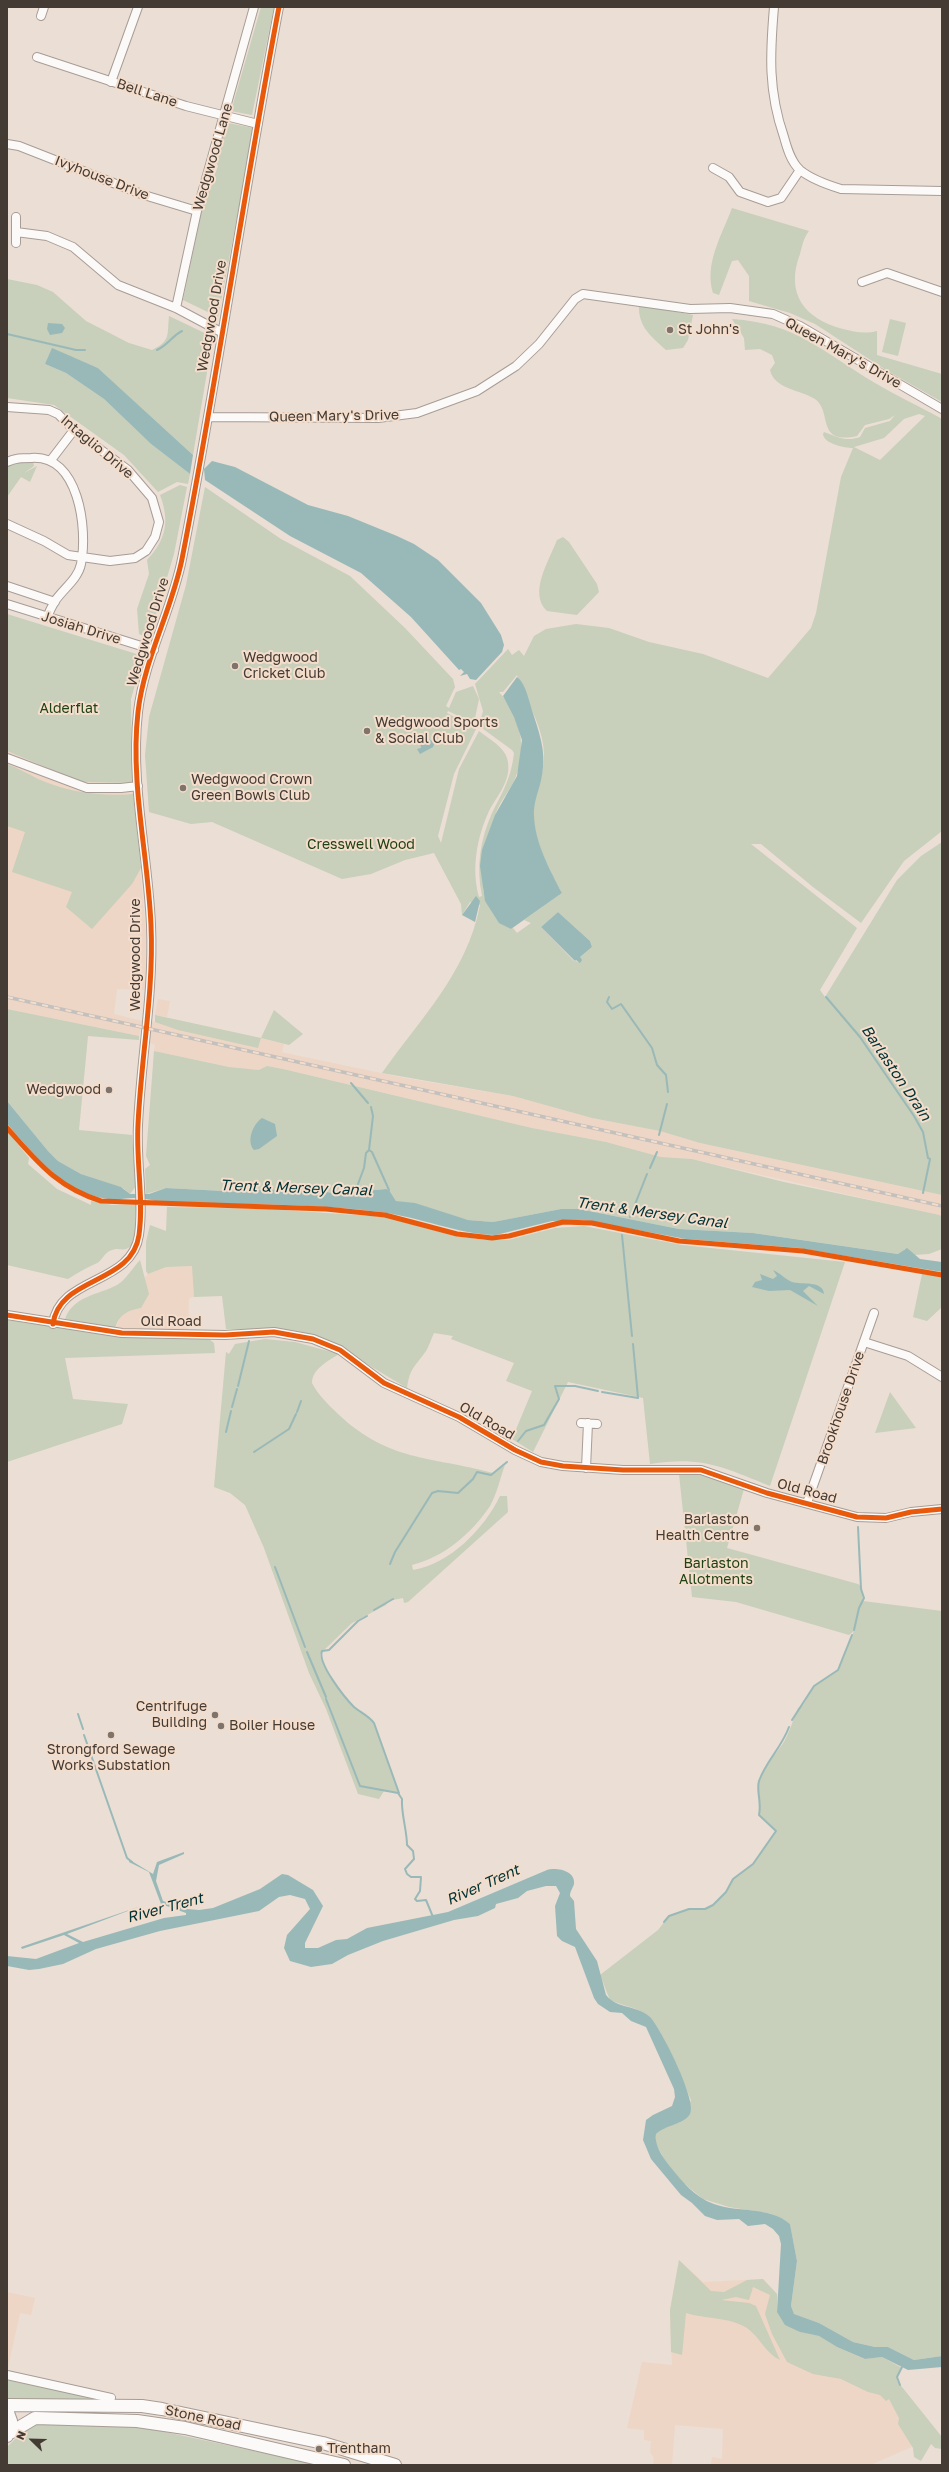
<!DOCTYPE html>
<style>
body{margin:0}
#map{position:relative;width:949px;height:2472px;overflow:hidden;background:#ebded4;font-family:"Golos Text",sans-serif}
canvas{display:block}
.frame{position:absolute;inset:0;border:8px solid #443b34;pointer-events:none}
.north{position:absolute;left:12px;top:2420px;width:40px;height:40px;-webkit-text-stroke:3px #f4ddcb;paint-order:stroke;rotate:293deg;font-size:11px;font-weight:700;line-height:16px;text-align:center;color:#443b34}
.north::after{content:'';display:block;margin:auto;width:14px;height:18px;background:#443b34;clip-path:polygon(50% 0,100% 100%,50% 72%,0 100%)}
</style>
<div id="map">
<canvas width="949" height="2472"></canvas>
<div class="frame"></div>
<div class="north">N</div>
</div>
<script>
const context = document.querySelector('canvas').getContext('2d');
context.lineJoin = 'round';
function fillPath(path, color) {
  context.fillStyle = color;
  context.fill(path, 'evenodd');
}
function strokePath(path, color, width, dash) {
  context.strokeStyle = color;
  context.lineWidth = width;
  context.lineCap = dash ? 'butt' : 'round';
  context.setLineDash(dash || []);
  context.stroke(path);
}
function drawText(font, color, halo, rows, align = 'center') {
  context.font = font + ' "Golos Text",sans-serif';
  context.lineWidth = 4;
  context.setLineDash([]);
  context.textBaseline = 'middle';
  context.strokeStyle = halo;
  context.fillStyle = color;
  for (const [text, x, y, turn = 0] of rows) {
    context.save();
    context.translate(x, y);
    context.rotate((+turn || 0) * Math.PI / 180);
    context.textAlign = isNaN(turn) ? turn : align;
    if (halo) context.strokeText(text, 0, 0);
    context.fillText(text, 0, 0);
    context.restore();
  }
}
fillPath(new Path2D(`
 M7,751L81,782L132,783L146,933L145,990L117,989L114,1014L142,1021L139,1036L7,1009Z
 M158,999L170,1001L167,1017L155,1015Z
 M152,1021L259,1046L261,1038L284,1044L282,1052L285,1053L405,1078L513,1096L592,1118L660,1131L700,1143L942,1195V1216L692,1159L661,1157L606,1142L532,1128L283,1069L267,1066L259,1070L229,1067L154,1051L155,1045L150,1043Z
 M193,1266L194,1297L189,1298L188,1331L116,1329L120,1317L126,1312L141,1308L145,1278L148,1274L165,1267Z
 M679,2260L703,2282L763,2279L777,2294L779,2301L899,2367L894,2380L928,2440L870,2465H711L712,2457L722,2459L723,2429L675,2425L672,2465L653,2464L654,2458L650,2452L651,2441L644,2440V2430L627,2428L642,2362L672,2365L670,2310Z
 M7,2292L35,2298L31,2315L20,2313L8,2367Z`), '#edd6c5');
fillPath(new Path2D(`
 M261,7H274L252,115L231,111Z
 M228,123L254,128L218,317L183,300L202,208L208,185L213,179L218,166L215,160Z
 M732,208L809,231C804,237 802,246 800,254C785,293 804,319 843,329C854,332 865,334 877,331V355L942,374V402L886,370L815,324L790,313L749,301V276L738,260L732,261L719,295L713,293C704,264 722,235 732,208Z
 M7,279L37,285L53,292L86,321L129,343L152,350C171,341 167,335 169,316L213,337L193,455L98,368L72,357L45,364L66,373L104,399L151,444L190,474L188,484L177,482L158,492L124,455L54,405L7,398Z
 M639,305L693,315L688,340L683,348L666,350C651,336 638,327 639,305Z
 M732,319C796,323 823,352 875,383C897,396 921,407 942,419V831L904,861L861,923L813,887L761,844H751L857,928L820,990L825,997L897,880L921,856L942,842V1195L700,1143L660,1131L592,1118L513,1096L382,1073C420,1019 467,973 480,905L470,902L462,915L461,904L434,853L405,860L371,874L342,879L212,822L191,824L149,812L145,755L149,717L186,585L205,487L281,539L350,576L405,628L453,679L455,687L446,706L449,708L456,692L473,686L479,699L474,723L448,711L447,713L476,729L454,774L438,836L441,843L459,769L479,731C488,738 504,747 507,758C513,779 498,794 489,811C477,837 471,869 479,897L482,896C476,867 480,840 492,813C503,791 511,779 514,753L512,750L479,726L483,711L475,684L508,649L512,655L519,650L524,656L534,636L546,629L576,624L609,628L649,642L703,654L768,678L811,628L816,613L841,477L853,448C845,448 824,444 823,434L824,432C837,437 846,442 860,437L865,428L890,421L895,415L889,419L865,425L857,436C815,445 833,412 815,399C801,390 774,389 770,370L775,363L772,355L760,349L745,350L744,338ZM919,414L925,416L880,460L854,447L884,438L904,419ZM517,675C525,700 543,725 544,753C545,771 537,786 534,804C530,835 548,867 562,893L524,920L531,923L517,933L513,928L511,929C475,900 481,885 490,844C493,833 493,818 498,808C503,797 512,788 516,776C528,748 519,714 499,692H503ZM558,912L590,941L592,947L580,957V962L574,961L541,927Z
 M890,319L906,323L898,356L882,352Z
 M33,460L34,466L24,473L37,466L30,482L21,477L7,497V465Z
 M180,485L187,487L174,554L149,638L139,634L137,609L149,574L147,560C166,540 170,521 160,495Z
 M563,537L569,542L597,584L599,592L577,615L547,611C528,593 549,561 557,540Z
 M7,614L143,656L131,699L132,783L81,782L7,751Z
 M7,764C18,768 28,774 38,779C68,792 101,797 133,794L141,868L132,884L92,929L66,907L72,892L12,872L25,832L7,826Z
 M7,1009L139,1036V1040L88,1036L79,1130L132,1135L136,1186L130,1194L123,1188L81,1174L58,1161L48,1151L7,1101Z
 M274,1010L303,1034L289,1045L261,1038L258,1048L178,1030L155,1022V1015L261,1038Z
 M154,1051L229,1067L259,1070L267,1066L283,1069L532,1128L606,1142L661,1157L692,1159L784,1182L935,1214L942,1216V1249L929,1254L913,1255L905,1249L899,1254L753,1233L679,1229L579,1209H561L493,1222L468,1220L396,1201L389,1190L386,1189L355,1192L349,1196L311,1189L259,1190L243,1192L166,1188L146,1194L145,1169L150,1165L146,1156Z
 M7,1131L29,1158L28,1164L57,1189L91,1205V1201L112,1205L136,1204L135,1232L132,1245C124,1253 120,1247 112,1250C104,1252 102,1262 95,1264C86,1268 77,1273 68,1279L7,1265Z
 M167,1207L268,1209L385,1217L455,1236L485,1240H508L555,1228L584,1226L682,1245L845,1262L770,1486C722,1467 703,1456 650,1464L643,1398L568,1382L533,1452L512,1439L532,1391L506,1381L514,1363L451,1339L453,1336L434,1333C431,1339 429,1346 426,1351C415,1367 410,1367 407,1388L335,1345L267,1329H226L222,1296L194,1297L192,1266L166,1267L148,1274L146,1271V1242L150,1225L166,1231Z
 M140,1260L149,1294L141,1308C128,1310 118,1315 115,1329L65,1319C73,1296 98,1295 117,1285C126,1280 133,1267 140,1260Z
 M922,1274L942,1276V1307L927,1321L913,1317Z
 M7,1320L121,1336L209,1339L214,1343L215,1353L65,1358L73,1399L128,1404L122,1424L7,1462Z
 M265,1339L295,1342L339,1354C328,1361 312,1369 312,1383C318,1395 328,1404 338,1414C389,1462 430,1456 493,1473L492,1474L505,1465C500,1478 497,1494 490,1506C471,1534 444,1557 412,1565L413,1570C450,1564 484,1529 500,1496H507L508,1512L408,1602L404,1603L403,1598L388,1601L386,1605L352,1623L320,1654C321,1667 345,1698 354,1707C361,1713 368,1715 374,1723L399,1793L384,1791L379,1799L358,1794L326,1709L309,1673L264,1548L245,1505L230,1493L214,1487L226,1352L229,1354L235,1344Z
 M890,1392L916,1428L875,1433Z
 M696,1473L744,1489L727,1548L858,1584L862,1587L863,1601L942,1611V2356L914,2360L888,2347H875L853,2342L819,2323L794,2314L791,2306L797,2261L790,2224L772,2214L729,2207L703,2199L681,2181L666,2162L656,2144V2134L661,2128L680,2122L691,2100C683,2081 663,2029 649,2017C638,2007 623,2006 610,2000L600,1975L658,1930L669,1916L689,1909H705L713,1905L726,1892L733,1879L753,1864L776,1831L759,1815C762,1802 755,1791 759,1782C764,1768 773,1756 782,1745C789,1735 793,1719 798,1708L803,1705L814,1686L838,1670L854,1631L849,1635L736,1602L692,1597L679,1474Z
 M679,2260L711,2291L724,2292L747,2280L763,2279L777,2294V2312L800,2332L819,2336L837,2347L864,2359L882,2357L902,2368L897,2377L898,2382L942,2437V2449L935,2448L931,2444L921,2461L914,2457L913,2448L898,2424L899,2418L889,2399L886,2401L880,2395L868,2392L841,2379L813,2374L787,2362L772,2334L765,2314L770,2295L753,2287L749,2300L736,2297L721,2300L749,2303L756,2306L780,2360C765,2353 760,2337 747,2328C729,2317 706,2319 686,2313L682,2355L671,2352L670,2310Z
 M7,2380L102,2400L7,2399Z
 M34,2424L142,2427L320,2465H7V2447L23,2431Z`), '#c8cfba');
fillPath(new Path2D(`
 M48,323L62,324L65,328L62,333L50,335L47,329Z
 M52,348L98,368L193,455L190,474L151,444L104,399L66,373L45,364Z
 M212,461L235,467L308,505L348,516L397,536L414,544L438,560L481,603L501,635L504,645L502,652L476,680L470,679L467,674L460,676L464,672L461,669L459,670L411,617L361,573L290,536L205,480L204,469Z
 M517,677C525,683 528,697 531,707C538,730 547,750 542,775C540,789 533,801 534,816C535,843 550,870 562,893L511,929L499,923L485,901L480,866L482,850L495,815L517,776L522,740L514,717L503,696Z
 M423,737L435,742L433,747L420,754L417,749L421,748L420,740Z
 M476,896L480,901L475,922L462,915Z
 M558,912L590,941L592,947L580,957L582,960L580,963L576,960L575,961L541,927Z
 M7,1101L48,1151L58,1161L81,1174L121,1187L130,1194H149L166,1188L242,1192L259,1190L311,1189L349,1196L355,1192L386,1189L389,1190L396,1201L415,1203L468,1220L493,1222L561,1209H579L679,1229L753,1233L898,1254L907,1248L920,1259L942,1262V1272L798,1248L686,1239L583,1220L552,1221L496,1235C456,1234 420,1217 380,1212C308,1203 235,1204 163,1203C152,1200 144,1198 133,1198C124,1198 116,1201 108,1199C62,1193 36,1156 7,1124Z
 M262,1118L275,1124L277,1136L259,1149L254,1150C246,1141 253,1124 262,1118Z
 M773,1270C780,1273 785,1279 792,1282C801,1285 823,1280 824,1294L809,1286L803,1291L818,1306L790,1290L769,1291L752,1287L755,1282L762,1280L760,1274L773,1279L777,1276Z
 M184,1852V1854L159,1865L156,1881L163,1901L187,1909L199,1910L213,1908L260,1889L282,1874L288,1875L313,1890L323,1906L305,1943V1948H318L336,1940L347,1939L367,1928L448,1912L547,1870C555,1867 576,1870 574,1884C573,1888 570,1891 570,1896L574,1901L576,1929L597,1961L606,1995C617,2009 637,2005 650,2017C661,2028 698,2102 690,2114C683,2125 665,2125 656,2134C654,2144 662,2156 668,2164C681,2180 694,2197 714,2204C739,2213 769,2206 790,2224L797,2261L791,2306L794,2314L819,2323L853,2342L875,2347H888L914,2360L942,2356V2367L908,2370L882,2357L865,2359L837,2347L819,2336L800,2332L785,2325L777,2312L781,2244L779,2236L773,2229L765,2224L748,2226L739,2219L717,2220L705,2216L692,2203L681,2195L651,2159L643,2140L646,2120L653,2115L672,2106L675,2097L674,2089L646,2027L631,2021L622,2013L610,2012L598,2004L594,1998L575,1947L562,1941L557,1936L555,1906L560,1893L556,1886H546L527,1891L518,1898L496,1904L495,1908L478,1916L454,1920L383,1941L348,1955L332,1964L311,1967L290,1961L284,1948L287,1935L310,1909L305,1899L290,1895L279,1897L259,1911L160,1931L96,1949L63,1964L39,1969L29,1970L7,1966V1956L36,1959L79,1943L64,1935L22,1949L21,1947L141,1906L67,1934L83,1942L164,1918L186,1915V1913L161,1904L149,1872L129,1862L130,1860L153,1874L157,1862Z`), '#99b9b8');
strokePath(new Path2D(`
 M7,334L76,350H85
 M157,350C168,345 172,336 182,331
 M609,997L607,1002L612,1009L621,1004L652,1048L657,1065L666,1075L668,1092
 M826,997L860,1037L914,1116L923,1132L928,1158L930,1159L923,1193
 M351,1083L368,1103
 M371,1107L373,1116L369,1150L372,1152L389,1190
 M659,1135L667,1104
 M650,1168L657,1152
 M355,1192L364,1168L366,1153L369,1150
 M630,1217L647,1174
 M622,1235L632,1336
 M238,1386L249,1341
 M602,1392L638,1398L633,1344
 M232,1407L237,1389
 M297,1412L301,1401
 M226,1432L231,1411
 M518,1441L526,1431L544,1425L559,1399L555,1386H575L598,1391
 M254,1452L289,1429L296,1414
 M390,1564L395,1552L432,1493L438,1491L458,1493L473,1479L477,1472L491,1475L507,1462
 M275,1567L305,1647
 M374,1610L393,1599
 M367,1616L358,1621L329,1650L322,1651C317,1663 345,1698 354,1707C361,1713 368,1715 374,1723L399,1793
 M854,1630L859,1608L864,1598L861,1589L858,1527
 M307,1652L326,1697
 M326,1699L360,1786L398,1793L402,1799C401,1814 407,1830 407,1845L413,1851L414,1859L405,1869L407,1874L411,1877H421L420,1891L415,1899L417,1901L426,1900L433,1917
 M78,1714L83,1729
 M792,1720L814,1686L838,1670L852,1635
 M84,1735L127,1858L132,1862
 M664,1922L669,1916L689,1909H705L713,1905L726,1892L733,1879L753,1864L776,1831L759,1815C762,1802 756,1791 759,1781C766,1761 782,1747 789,1727
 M900,2385L897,2377L902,2367`), '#99b9b8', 2);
const minor = new Path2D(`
 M774,7C770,54 768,91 784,137C787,148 791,162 800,170C811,179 828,185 841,189L942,191
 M41,16L44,7
 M37,57L186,106L258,124
 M111,82L138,7
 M7,144L19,146L144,195L197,211
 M713,168L729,177L740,192L768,202L781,198L800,170
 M16,232L47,236L73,247L118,285L176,308L221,332
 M16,243V217
 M862,282L887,273L942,292
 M176,308L197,211L254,7
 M7,407L49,410L58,414L74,430L128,470L152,498L159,522L155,537L146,551L135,558L110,561L68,555L44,541L7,524
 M209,417L378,418L417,413L477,391L516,366L539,344L575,299L583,294L690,309L730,308L773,314L800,326L942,409
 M51,460L74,430
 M7,462C15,458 22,458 31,458C79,454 88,529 81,564C78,579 63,589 55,601C52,606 49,612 47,618
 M7,586L55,602
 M7,604L154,650
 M7,758L87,788H121L138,786
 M7,1315L122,1333L225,1335L274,1332L313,1339L340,1350L384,1383L459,1417L515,1450L541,1462L563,1466L623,1470H701L767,1493L857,1517L886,1518L911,1512L942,1509
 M53,1324C59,1276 132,1285 139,1235C144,1199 136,1162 138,1125C141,1058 154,992 151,925C148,854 130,783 138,712C144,659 172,610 182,559C218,375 244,190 279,7
 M864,1342L908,1356L942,1377
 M581,1423L597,1424
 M586,1468L588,1423
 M807,1503L874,1313
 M7,2375L111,2398`);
const highway = new Path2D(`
 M7,2405L142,2406L162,2409L323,2443L395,2465
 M7,2410L11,2421L7,2436
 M8,2434L35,2418L137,2421L185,2428L344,2465`);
strokePath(minor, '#a79d96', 10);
strokePath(highway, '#a79d96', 14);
strokePath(minor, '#fcfaf9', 8);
strokePath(highway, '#fcfaf9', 12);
const rail = new Path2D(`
 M7,997L942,1206`);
strokePath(rail, '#c3c0be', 3.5);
strokePath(rail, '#f4ddcb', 2, [6]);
strokePath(new Path2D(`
 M7,1128C37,1161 56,1187 101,1201L326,1209L385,1215L457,1234L492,1238L509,1236L563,1222L592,1223L679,1241L803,1251L942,1275
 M7,1315L122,1333L225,1335L274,1332L313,1339L340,1350L384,1383L459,1417L515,1450L541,1462L563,1466L623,1470H701L767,1493L857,1517L886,1518L911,1512L942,1509
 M53,1324C59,1276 132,1285 139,1235C144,1199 136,1162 138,1125C141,1058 154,992 151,925C148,854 130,783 138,712C144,659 172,610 182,559C218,375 244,190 279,7`), '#e8590c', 5);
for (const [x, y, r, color] of [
 [670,330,4,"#7e746c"],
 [235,666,4,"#7e746c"],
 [367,731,4,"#7e746c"],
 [183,788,4,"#7e746c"],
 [109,1090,4,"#7e746c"],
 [757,1528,4,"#7e746c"],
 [215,1715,4,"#7e746c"],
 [221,1726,4,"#7e746c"],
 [111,1735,4,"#7e746c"],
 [319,2449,4,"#7e746c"]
]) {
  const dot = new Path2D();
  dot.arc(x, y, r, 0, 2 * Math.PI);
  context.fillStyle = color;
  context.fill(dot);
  strokePath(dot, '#f4ddcb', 1.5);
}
drawText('14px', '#443b34', '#f4ddcb', [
 ["Bell Lane",147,93,18],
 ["Wedgwood Lane",213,157,-74],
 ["Ivyhouse Drive",102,178,21],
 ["Wedgwood Drive",212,316,-80],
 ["Queen Mary's Drive",843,353,29],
 ["Queen Mary's Drive",334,416,-1],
 ["Intaglio Drive",97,447,40],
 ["Josiah Drive",81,628,17],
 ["Wedgwood Drive",148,632,-73],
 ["Wedgwood Drive",136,955,-90],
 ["Old Road",171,1322],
 ["Brookhouse Drive",841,1408,-71],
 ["Old Road",487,1421,30],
 ["Old Road",807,1491,15],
 ["Stone Road",203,2418,12]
]);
drawText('14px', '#443b34', '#f4ddcb', [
 ["St John's",678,330],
 ["Wedgwood",243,658],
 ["Cricket Club",243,674],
 ["Wedgwood Sports",375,723],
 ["& Social Club",375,739],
 ["Wedgwood Crown",191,780],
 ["Green Bowls Club",191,796],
 ["Wedgwood",101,1090,"right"],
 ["Barlaston",749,1520,"right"],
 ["Health Centre",749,1536,"right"],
 ["Centrifuge",207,1707,"right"],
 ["Building",207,1723,"right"],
 ["Boiler House",229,1726],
 ["Strongford Sewage",111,1750,"center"],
 ["Works Substation",111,1766,"center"],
 ["Trentham",327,2449]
], 'left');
drawText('14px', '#1e4214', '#f4ddcb', [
 ["Alderflat",69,709],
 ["Cresswell Wood",361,845],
 ["Barlaston",716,1564],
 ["Allotments",716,1580]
]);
drawText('italic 15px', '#003336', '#f4ddcb', [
 ["Barlaston Drain",896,1073,56],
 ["Trent & Mersey Canal",296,1188,2],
 ["Trent & Mersey Canal",652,1213,8],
 ["River Trent",483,1885,-24],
 ["River Trent",165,1908,-15]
]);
</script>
